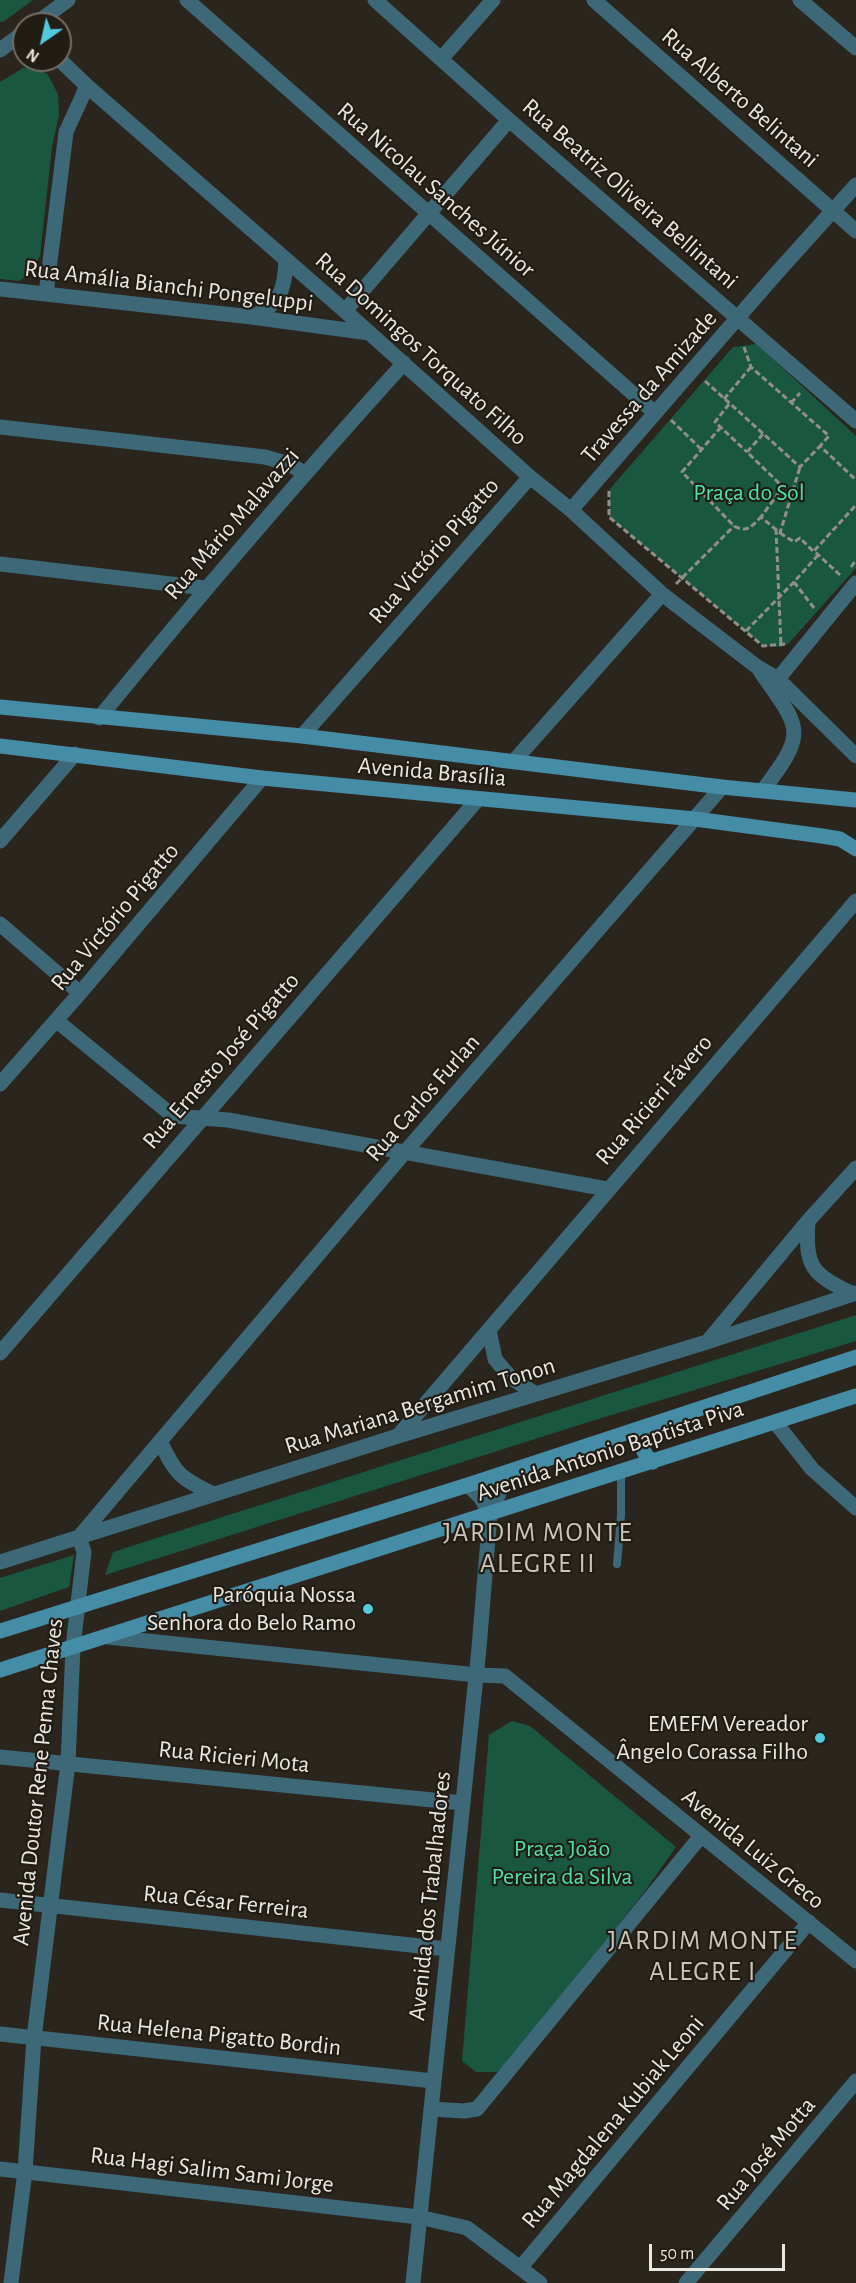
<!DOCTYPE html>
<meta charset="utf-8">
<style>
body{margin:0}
#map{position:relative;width:856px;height:2283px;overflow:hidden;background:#2b261d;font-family:"Alegreya Sans",sans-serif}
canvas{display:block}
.north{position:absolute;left:12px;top:12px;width:60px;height:60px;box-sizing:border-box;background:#211c14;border:2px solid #716d66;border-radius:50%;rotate:214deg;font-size:16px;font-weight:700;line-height:24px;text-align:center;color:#eae7e1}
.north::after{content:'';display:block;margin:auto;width:21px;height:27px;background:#54cade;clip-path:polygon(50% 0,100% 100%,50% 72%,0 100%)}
.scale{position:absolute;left:649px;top:2244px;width:136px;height:27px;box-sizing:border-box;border:3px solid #eae7e1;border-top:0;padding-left:8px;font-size:18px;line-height:21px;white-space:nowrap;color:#eae7e1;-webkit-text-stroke:4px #211c14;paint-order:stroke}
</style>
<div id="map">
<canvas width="856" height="2283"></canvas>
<div class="north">N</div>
<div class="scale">50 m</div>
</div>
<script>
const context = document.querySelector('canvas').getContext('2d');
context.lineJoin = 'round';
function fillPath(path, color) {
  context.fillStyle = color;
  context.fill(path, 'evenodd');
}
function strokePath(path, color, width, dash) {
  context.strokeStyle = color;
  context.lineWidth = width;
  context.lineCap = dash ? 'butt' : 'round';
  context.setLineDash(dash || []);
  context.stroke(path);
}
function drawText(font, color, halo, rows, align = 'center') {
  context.font = font + ' "Alegreya Sans",sans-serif';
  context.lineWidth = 4.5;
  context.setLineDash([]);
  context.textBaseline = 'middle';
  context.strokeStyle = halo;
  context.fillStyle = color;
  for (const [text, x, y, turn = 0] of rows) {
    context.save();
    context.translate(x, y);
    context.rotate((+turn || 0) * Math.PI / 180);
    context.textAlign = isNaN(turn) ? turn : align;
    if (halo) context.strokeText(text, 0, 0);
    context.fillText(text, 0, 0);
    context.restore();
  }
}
fillPath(new Path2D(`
 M0,0H33L3,22H0Z
 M23,68H39L48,75L58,94L59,115L52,147L40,256L29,274L19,281L0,279V82Z
 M757,344L856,436V568L788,644L781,647L763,646L609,517V490L733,347Z
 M856,1315V1341L592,1421L105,1575L113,1552Z
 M74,1555L69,1587L0,1611V1578Z
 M512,1721L530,1726L676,1847L645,1891L512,2059L497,2072H476L462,2061L489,1735Z`), '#195740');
strokePath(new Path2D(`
 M744,347L751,367L829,436L820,446L856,480
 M705,381L800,467L820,446
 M724,399L751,367
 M791,403L800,393
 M729,404L715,422L747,452
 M671,420L702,450
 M721,427L682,472L734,526C747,533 751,527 761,517
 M763,434L747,452L783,487L761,517L780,533L800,467
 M609,491V517L763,646L785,644
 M776,529L781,646
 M780,533L794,542L800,538L813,551
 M851,567L856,560
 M840,575L814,551L856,505
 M676,584L734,526
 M814,608L794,582L818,555
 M746,631L794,582`), '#938f88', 3, [6, 3]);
strokePath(new Path2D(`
 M617,1564L621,1515V1472`), '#3d6878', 8);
strokePath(new Path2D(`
 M187,0L655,413
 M375,0L509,120L856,421
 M594,0L856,231
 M800,0L856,48
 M35,24L68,0
 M0,50L24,32
 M441,59L493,0
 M60,60L87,86L345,311L530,477L571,510L662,594L756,666L778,679L856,756
 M0,289L252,317L369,333
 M46,294L66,132L87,86
 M345,311L509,120
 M252,317C280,304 285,290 286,260
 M0,427L265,457L289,464L304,473
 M571,510L774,276L856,185
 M0,564L205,588
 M760,671C800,729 809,730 763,790
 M773,685L856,583
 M99,718C198,597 299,479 404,363
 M302,736L530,477
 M514,761L662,594
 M0,841L75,754
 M0,924L80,993
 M57,1021L173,1116L228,1120L607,1189
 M0,1084L80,993L262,778
 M808,1221C805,1268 812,1274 853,1294
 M489,1330L495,1359L511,1378L536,1394
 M708,1341L808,1221L856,1168
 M0,1353L478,799
 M775,1422L812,1469L856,1508
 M398,1436L856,901
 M160,1441C176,1475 179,1477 213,1494
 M0,1562L398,1436L707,1342L856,1293
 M108,1637L477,1675L505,1676L856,1961
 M0,1757L463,1803
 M0,1900L447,1949
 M0,2034L433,2081
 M431,2109L464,2111L477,2109L701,1836
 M0,2169L419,2217L467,2228L540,2283
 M521,2267L809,1922
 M11,2283L25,2171L34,2038L68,1763L73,1647L84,1552L79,1537L405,1152L722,787
 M686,2283L856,2081`), '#3d6878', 15);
strokePath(new Path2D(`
 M468,1485L481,1498L490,1514
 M413,2283L479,1648L490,1514L500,1491L514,1470`), '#3d6878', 15);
strokePath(new Path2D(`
 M0,707L302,736L722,787L856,800
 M0,746L262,778L695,819L822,836L840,839L856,849
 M644,1427C640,1442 640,1452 653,1462
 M0,1631L468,1485L856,1357
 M0,1670L856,1396`), '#458ca6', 15);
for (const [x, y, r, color] of [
 [368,1609,6,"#54cade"],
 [820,1738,6,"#54cade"]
]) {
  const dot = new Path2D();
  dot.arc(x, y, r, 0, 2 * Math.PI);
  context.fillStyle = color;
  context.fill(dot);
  strokePath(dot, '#211c14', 2);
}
drawText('24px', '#eae7e1', '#211c14', [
 ["Rua Alberto Belintani",740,98,41],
 ["Rua Nicolau Sanches Júnior",436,190,41],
 ["Rua Beatriz Oliveira Bellintani",630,194,41],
 ["Rua Amália Bianchi Pongeluppi",169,286,7],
 ["Rua Domingos Torquato Filho",421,349,42],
 ["Travessa da Amizade",649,387,-49],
 ["Rua Mário Malavazzi",232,524,-49],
 ["Rua Victório Pigatto",434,551,-49],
 ["Avenida Brasília",432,772,5],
 ["Rua Victório Pigatto",115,917,-50],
 ["Rua Ernesto José Pigatto",221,1061,-49],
 ["Rua Carlos Furlan",423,1098,-49],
 ["Rua Ricieri Fávero",654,1100,-49],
 ["Rua Mariana Bergamim Tonon",420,1406,-17],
 ["Avenida Antonio Baptista Piva",610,1451,-18],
 ["Rua Ricieri Mota",234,1757,6],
 ["Avenida Doutor Rene Penna Chaves",38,1782,-84],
 ["Avenida Luiz Greco",753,1849,39],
 ["Avenida dos Trabalhadores",430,1896,-84],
 ["Rua César Ferreira",226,1902,6],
 ["Rua Helena Pigatto Bordin",219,2035,6],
 ["Rua Magdalena Kubiak Leoni",613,2122,-50],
 ["Rua José Motta",766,2154,-50],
 ["Rua Hagi Salim Sami Jorge",212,2170,7]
]);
drawText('24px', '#4be2aa', '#211c14', [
 ["Praça do Sol",749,493],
 ["Praça João",562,1849],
 ["Pereira da Silva",562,1877]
]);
drawText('24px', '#eae7e1', '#211c14', [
 ["Paróquia Nossa",356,1595],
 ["Senhora do Belo Ramo",356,1623],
 ["EMEFM Vereador",808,1724],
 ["Ângelo Corassa Filho",808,1752]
], 'right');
context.letterSpacing = '1.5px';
drawText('27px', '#ccc6ba', '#211c14', [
 ["JARDIM MONTE",538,1533],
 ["ALEGRE II",538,1564],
 ["JARDIM MONTE",703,1941],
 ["ALEGRE I",703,1972]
]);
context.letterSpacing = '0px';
</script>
